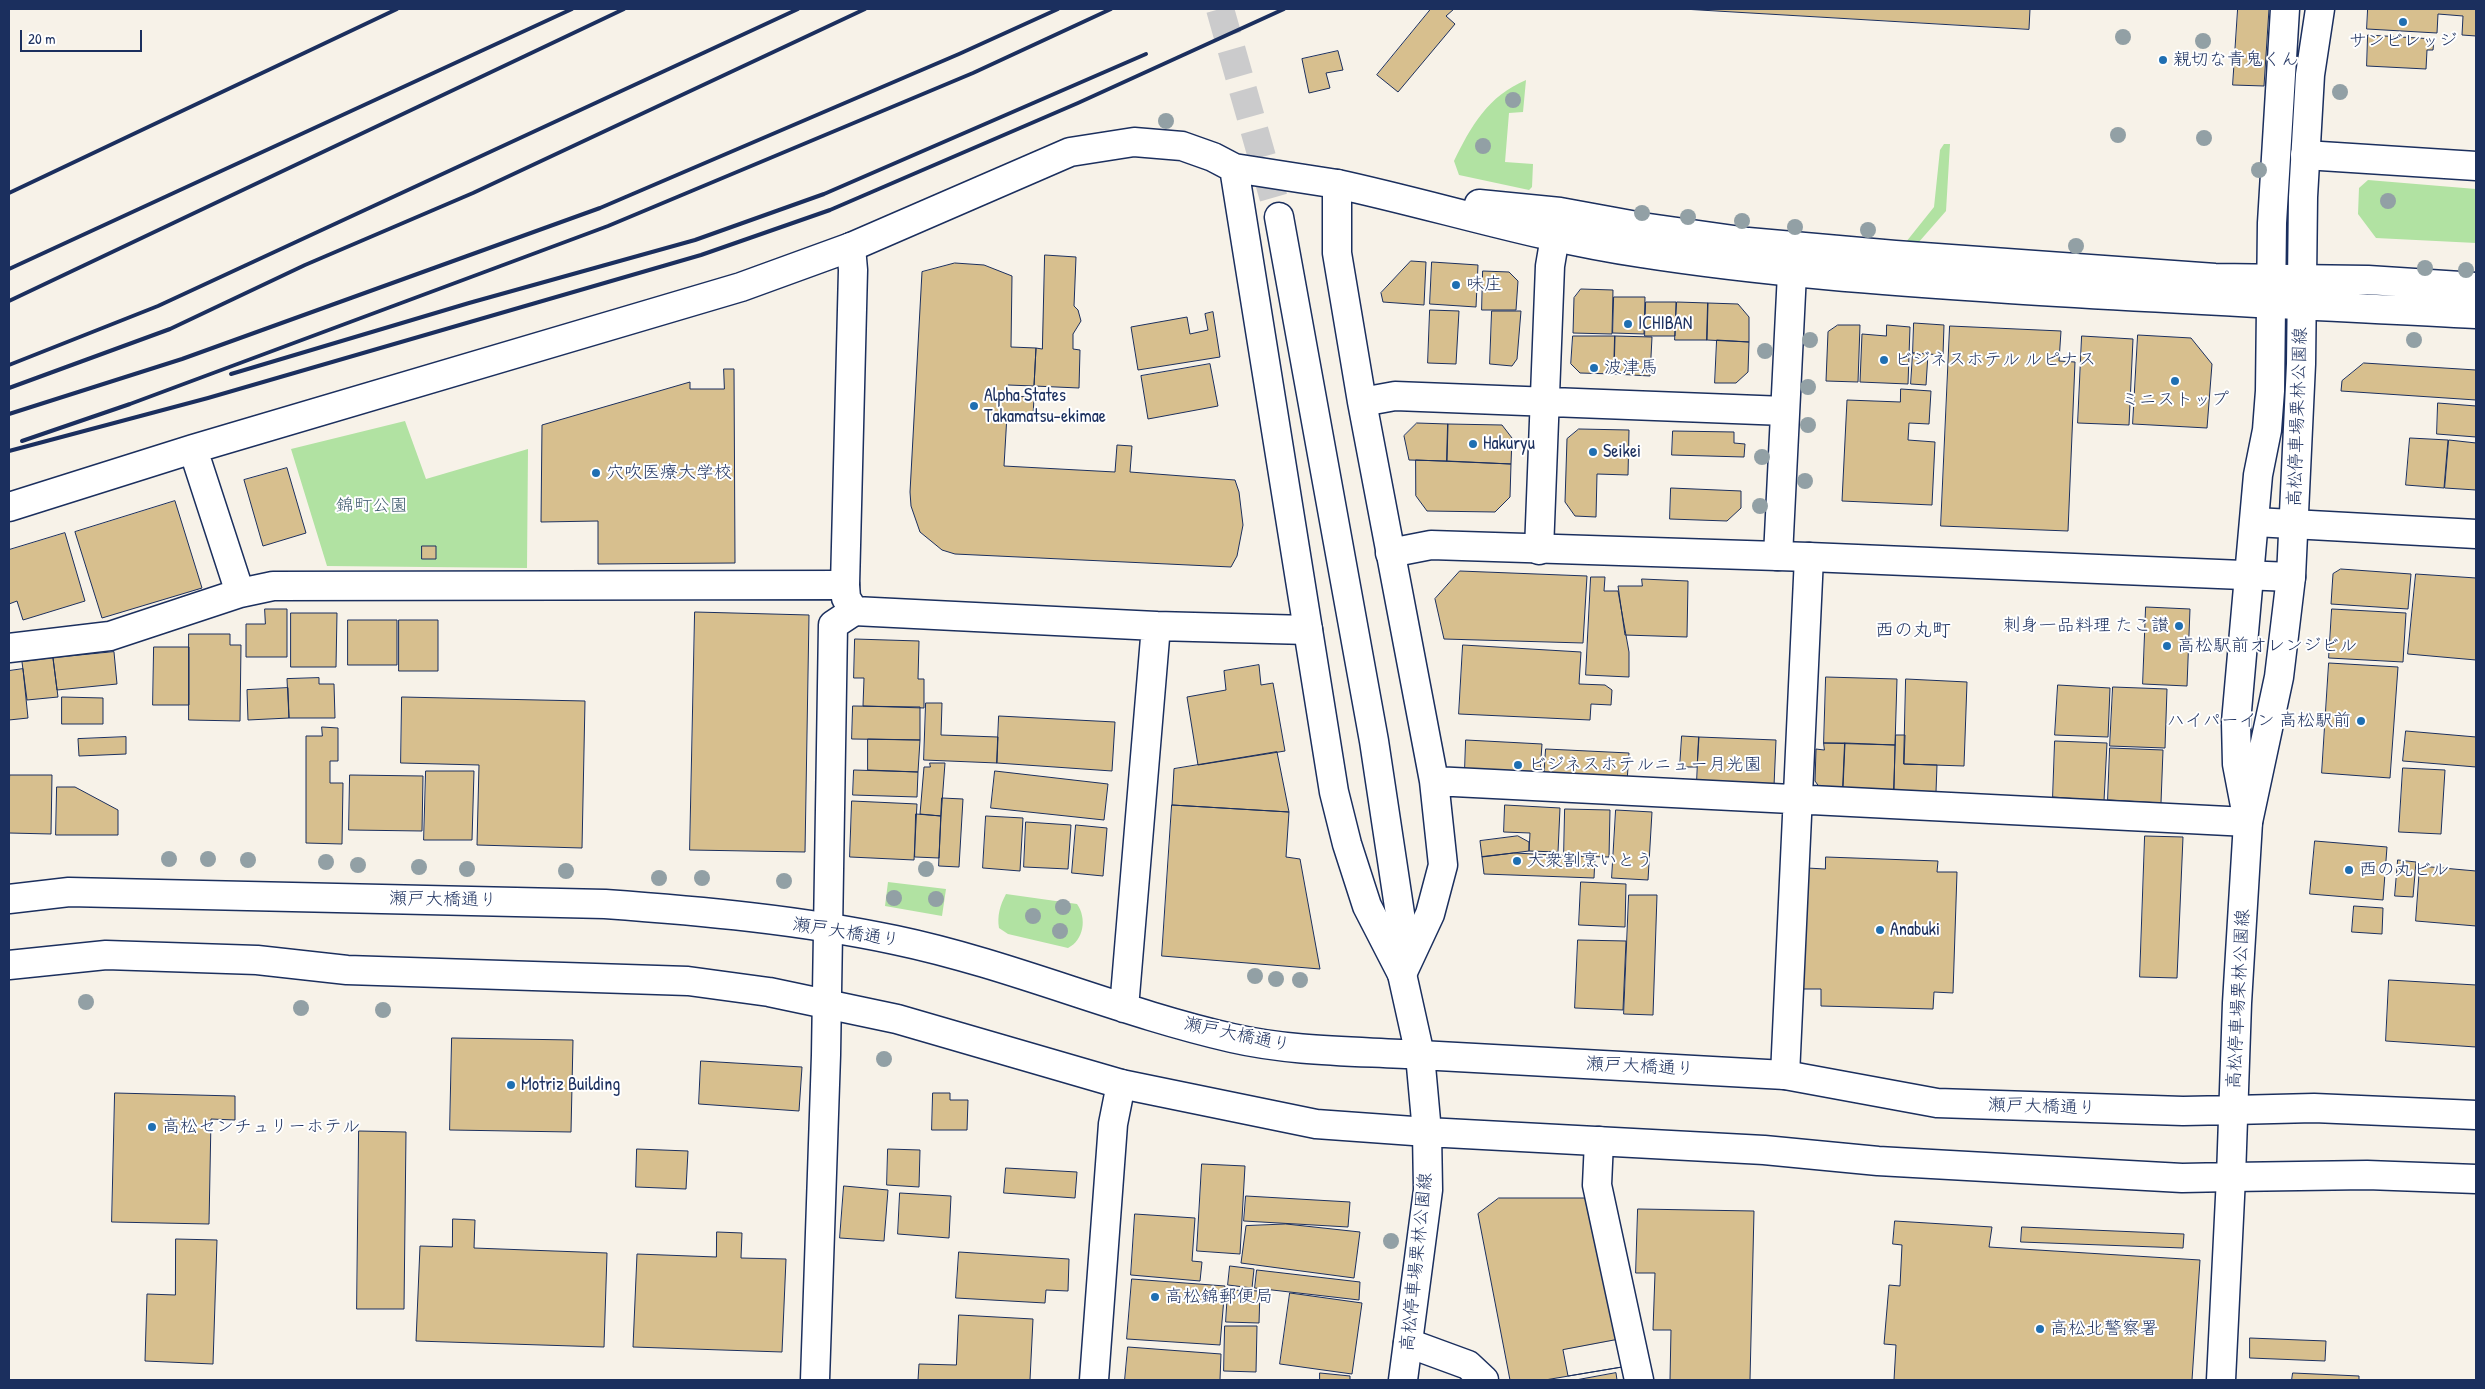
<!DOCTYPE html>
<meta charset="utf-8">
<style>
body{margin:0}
#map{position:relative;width:2485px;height:1389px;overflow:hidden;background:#f7f2e8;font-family:"Patrick Hand",sans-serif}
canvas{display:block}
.frame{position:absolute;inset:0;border:10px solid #1b2f5e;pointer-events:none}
.scale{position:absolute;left:20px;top:30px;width:122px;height:22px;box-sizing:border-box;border:2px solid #1b2f5e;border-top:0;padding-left:6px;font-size:15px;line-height:18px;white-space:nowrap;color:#1b2f5e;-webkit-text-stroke:4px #fff;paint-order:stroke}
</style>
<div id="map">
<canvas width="2485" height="1389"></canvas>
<div class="frame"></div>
<div class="scale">20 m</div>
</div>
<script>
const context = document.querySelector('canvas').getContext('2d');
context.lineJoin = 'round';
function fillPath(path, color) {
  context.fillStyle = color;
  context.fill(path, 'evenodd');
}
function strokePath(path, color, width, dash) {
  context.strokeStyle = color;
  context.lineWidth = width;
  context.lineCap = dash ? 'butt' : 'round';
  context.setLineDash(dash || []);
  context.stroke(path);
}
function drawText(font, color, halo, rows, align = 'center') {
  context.font = font + ' "Patrick Hand","Klee One",sans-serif';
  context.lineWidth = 4;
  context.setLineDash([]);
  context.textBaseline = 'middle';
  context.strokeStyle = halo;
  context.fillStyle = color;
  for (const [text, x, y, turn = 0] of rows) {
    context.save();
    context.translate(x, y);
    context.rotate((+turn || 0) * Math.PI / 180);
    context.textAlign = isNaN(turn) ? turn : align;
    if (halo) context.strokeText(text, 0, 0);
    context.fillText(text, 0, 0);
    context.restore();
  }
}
fillPath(new Path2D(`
 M1526,80L1523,112L1509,113L1505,162L1533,164L1532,187L1529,190L1459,175L1454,161C1471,126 1488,96 1526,80Z
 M1944,144H1950L1946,211L1918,243L1906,242L1934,207L1940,150Z
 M2368,180L2476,189V243L2376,238L2358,214L2359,188Z
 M405,421L426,479L528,449L527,568L327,566L291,449Z
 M888,882L946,889L942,916L885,906Z
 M1006,894L1077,904C1087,918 1084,940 1068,948L1008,934L999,928C997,916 1000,905 1006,894Z`), '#b1e2a2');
const building = new Path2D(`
 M1431,9H1454L1446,16L1455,24L1398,92L1377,75Z
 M1683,9H2030L2029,29Z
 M2238,9H2269L2264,86L2233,85Z
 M2368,9H2476V36L2462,35L2463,16L2438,14L2437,33L2367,29Z
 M2368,35L2434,39L2433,50H2427L2426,69L2367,66Z
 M1338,51L1343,70L1326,73L1330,88L1309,93L1302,59Z
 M1045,255L1076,257L1074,306L1078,310L1081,321L1073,334V349L1080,350L1079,388L1034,386L1036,348L1042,349Z
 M1411,261L1426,262L1424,305L1383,302L1381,293Z
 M1432,262L1478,265L1476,307L1430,304Z
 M955,263L984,265L1012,276L1011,347L1036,348L1034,386L1008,385V396L1034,397L1033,417L1007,415L1004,466L1115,472L1117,445L1132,446L1130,472L1235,480L1239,492L1243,525L1237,556L1231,567L955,554L942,550L920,532L911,506L910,492L922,272Z
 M1483,271L1509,272L1518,281L1516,310H1482Z
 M1581,289L1613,290L1612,334L1573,333L1574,298Z
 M1614,297H1645L1644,334L1613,333Z
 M1646,302H1676L1675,336H1645Z
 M1677,302L1708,303L1707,340H1675Z
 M1708,303L1738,304L1749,317V342L1707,340Z
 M1430,310L1459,311L1456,364L1428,363Z
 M1492,311H1521L1517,359L1512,366L1490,364Z
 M1213,312L1220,357L1138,370L1131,327L1187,317L1190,334L1208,330L1205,314Z
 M1914,323L1944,325L1943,355L1913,353Z
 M1838,325H1860L1858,382L1826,381L1828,332Z
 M1887,325L1910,327L1908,384L1860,382L1862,334L1886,336Z
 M1950,326L2061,331L2059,361L2075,362L2068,531L1941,526Z
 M2138,335L2191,338L2212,364L2207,428L2133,424Z
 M1573,336H1615L1614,374L1580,373L1571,364Z
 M1615,336L1652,337L1650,376L1614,374Z
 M2082,336L2133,339L2129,425L2078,423Z
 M1717,340L1749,342L1748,372L1736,383H1715Z
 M1913,353L1928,354L1926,385L1911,384Z
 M2364,363L2476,370V400L2341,391L2342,381Z
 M1210,364L1218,406L1148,419L1141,376Z
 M724,369H734L735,563L598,564V521L541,522L542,425L690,382V389H724Z
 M1901,389L1931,391L1929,424L1909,423L1908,440L1935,442L1932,505L1842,501L1847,400L1900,402Z
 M2438,403L2476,406V437L2437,434Z
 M1417,423L1448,424L1447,461L1409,460L1404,436Z
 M1448,424L1502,425L1512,438L1511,464L1447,461Z
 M1579,429L1629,430L1628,475L1597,474L1596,517L1575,516L1565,502L1567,439Z
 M1673,431L1734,432V443L1745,444L1744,457L1672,455Z
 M2410,438L2448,440L2444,488L2406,485Z
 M2449,440L2476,443V490L2445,488Z
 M1416,460L1511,464L1510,497L1495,512L1427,511L1416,496Z
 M287,468L306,533L263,546L244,480Z
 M1671,488L1741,491V508L1727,521L1670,519Z
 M175,501L202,588L102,618L75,532Z
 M65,533L85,601L23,620L17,601L9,604V550Z
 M422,546H436V559H422Z
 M2341,569L2411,574L2408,609L2331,604L2333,574Z
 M1460,571L1587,576L1583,643L1444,639L1435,599Z
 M2416,574L2476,578V660L2408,654Z
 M1591,577H1605L1604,591H1618L1629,652V677L1586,675Z
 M1642,579L1688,581L1687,637L1625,635L1618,586H1642Z
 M2146,607L2190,609L2187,686L2143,684Z
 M265,609H287V657H246V624H265Z
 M2332,609L2406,613L2403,662L2329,658Z
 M695,612L809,615L805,852L690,850Z
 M291,613H337L336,667H291Z
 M348,620H397V665H348Z
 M399,620H438V671H399Z
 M189,634H230V645H241L240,721L189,720Z
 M855,639L919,641L918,679H924V708L863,706L864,678H854Z
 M1463,645L1581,652L1579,684L1605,685L1612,690L1611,705L1591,704L1590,720L1459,714Z
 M154,647H189V705H153Z
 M114,652L117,684L57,690L53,658Z
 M53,658L58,697L27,700L22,662Z
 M2329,663L2398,667L2390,778L2322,773Z
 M1259,665L1261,685L1273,683L1285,751L1198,765L1187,697L1226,690L1224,671Z
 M23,669L28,718L9,720V671Z
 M1826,677L1897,679L1895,745L1824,743Z
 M319,678V684H334L335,718H289L287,679Z
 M1906,679L1967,682L1964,766L1904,764Z
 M2058,685L2110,688L2108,737L2055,735Z
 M2113,687L2167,689L2165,748L2110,746Z
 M288,688L289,718L248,720L247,690Z
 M62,697L103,698V724H62Z
 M402,697L585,701L582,848L477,845L479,765L401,763Z
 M926,703H942L941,735L998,737L997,763L924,760Z
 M853,706L920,707V740L852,739Z
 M999,716L1115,722L1112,771L997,763Z
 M322,727L338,728V761H330V783H343L342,844L306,843V736H322Z
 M2406,731L2476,737V767L2403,761Z
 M1896,735H1905L1904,764L1937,765L1936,792L1894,790Z
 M1682,736L1699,737L1697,767H1680Z
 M126,737V754L79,756L78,739Z
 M1699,737L1776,740L1774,786L1697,782Z
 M868,739L920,740L918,772L868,770Z
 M1466,740L1542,744L1540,773L1465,769Z
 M2055,741L2107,743L2104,801L2053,797Z
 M1824,743H1845L1843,788H1820L1815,781L1816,749L1824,750Z
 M1845,743L1895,745L1894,790L1843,788Z
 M2110,748L2163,750L2161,803L2108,800Z
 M1546,749L1629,753L1627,782L1544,778Z
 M1277,752L1289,812L1172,805L1174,769Z
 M930,763H945L941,816L920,814L924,767H930Z
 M2403,768L2445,770L2441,834L2399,832Z
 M854,770L918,772L917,797L853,795Z
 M426,771H474L472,840H424Z
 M995,771L1108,784L1104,820L991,808Z
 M10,775H52L51,834L9,833Z
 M350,775L423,776L422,831L349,830Z
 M57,787H75L118,810V835H56Z
 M942,798L963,799L959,867L939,866Z
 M852,801L917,804L914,860L850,857Z
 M1172,805L1289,812L1286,857L1300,859L1320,969L1162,956Z
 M1505,805L1560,808L1558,852L1529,851L1530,833L1504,832Z
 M1565,809L1610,810L1609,857L1564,856Z
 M1616,810L1652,812L1648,880L1612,878Z
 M916,814L941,816L939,858L915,857Z
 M986,816L1023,818L1020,871L983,868Z
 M1026,822L1071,825L1068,869L1024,867Z
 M1076,825L1107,828L1103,876L1072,873Z
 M1518,836L1529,842V851L1482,857L1480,841Z
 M2145,836L2183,837L2177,978L2140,977Z
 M2315,841L2387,847L2383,900L2310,894Z
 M1514,853L1595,857L1594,878L1484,874L1482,857Z
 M1826,857L1938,861L1937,872H1957L1953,993L1934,992L1933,1009L1821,1006V989H1802L1807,868L1825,869Z
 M2398,860L2416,862L2413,897L2395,896Z
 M2420,866L2476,871V926L2416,921Z
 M1581,882L1626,884L1625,927L1579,925Z
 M1629,895H1657L1653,1015L1624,1014Z
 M2354,906L2383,908L2382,934L2352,932Z
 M1578,940L1626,941L1623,1010L1575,1008Z
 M2389,980L2476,985V1047L2386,1041Z
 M452,1038L573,1040L571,1132L450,1130Z
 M701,1061L802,1067L799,1111L699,1104Z
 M115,1093L235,1096V1120L211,1119L209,1224L112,1222Z
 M933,1093H950V1100H968L967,1130H932Z
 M359,1131L406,1132L404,1309H357Z
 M637,1149L688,1151L686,1189L636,1187Z
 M888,1149L920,1150L919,1187L887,1185Z
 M1202,1164L1245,1166L1240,1254L1197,1251Z
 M1006,1168L1077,1172L1075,1198L1004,1193Z
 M844,1186L888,1190L884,1241L840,1238Z
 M900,1193L951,1196L949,1238L898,1234Z
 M1246,1196L1350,1202L1348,1227L1244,1221Z
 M1499,1198H1585L1622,1367L1545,1380H1510L1478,1214Z
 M1638,1209L1754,1211L1750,1380H1670L1671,1330H1653L1655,1273H1636Z
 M1135,1214L1195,1218L1192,1261L1202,1262L1200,1281L1131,1275Z
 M453,1219L475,1220L474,1248L607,1253L604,1347L416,1341L420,1246L452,1247Z
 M1895,1221L1992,1227L1989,1247L2200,1260L2192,1380H1894L1896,1345L1884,1344L1889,1285L1900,1286L1902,1245L1893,1244Z
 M1286,1224L1360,1232L1354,1278L1241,1263L1246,1226Z
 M2022,1227L2184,1234L2183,1248L2021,1242Z
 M717,1232L742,1233L741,1258L786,1259L782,1352L633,1347L637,1254L716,1257Z
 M176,1239L217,1240L213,1364L145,1361L147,1294L175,1295Z
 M959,1252L1069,1259L1068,1291L1046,1290L1045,1303L956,1298Z
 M1230,1266L1254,1269L1252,1288L1228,1285Z
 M1257,1270L1360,1282L1359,1300L1255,1288Z
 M1132,1279L1225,1286L1220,1345L1127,1339Z
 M1228,1290L1260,1291L1259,1323L1226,1322Z
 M1290,1293L1362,1303L1352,1374L1280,1364Z
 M959,1315L1033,1319L1030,1380H918L919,1364L956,1365Z
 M1225,1326H1257L1256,1372L1224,1371Z
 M2250,1338L2326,1341L2325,1361L2250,1358Z
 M1616,1340L1622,1367L1568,1376L1563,1350Z
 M1128,1347L1221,1354L1220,1380H1125Z
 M1320,1373L1350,1376V1380H1320Z
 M1616,1373L1617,1380H1576Z
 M2293,1373L2359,1376V1380H2292Z`);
fillPath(building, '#d7bf8e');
strokePath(building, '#1b2f5e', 1);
strokePath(new Path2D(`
 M1220,9L1279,217`), '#cbcbcc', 28, [28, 14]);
const minor = new Path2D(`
 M2305,155L2476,166
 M1234,168L1334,792L1347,844L1367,906L1402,974
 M1362,402L1395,396L1785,411
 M193,449L240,593
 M9,507L193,449L741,287L851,247L1070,152L1134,142L1182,146L1213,157L1234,168L1337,184V253L1362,402L1434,781L1443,865L1430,914L1402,974
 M1539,550L1550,266L1559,213
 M1778,556L1792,273
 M9,648L110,636L240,593L273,586L845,585
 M1434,781L2248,822
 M1785,1075L1809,557
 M1599,1141L1597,1185L1639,1380
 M1408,1343L1468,1365L1484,1380
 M815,1380L826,1055L833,625L854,611
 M1094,1380L1113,1124L1121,1084
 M2221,1380L2231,1177`);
const tertiary = new Path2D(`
 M1337,184C1438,206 1538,238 1641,253C1763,272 1886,281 2009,289C2165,299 2320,306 2476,314
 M1479,204L1560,212L1642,227L1748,242L1895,255L2215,278L2368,280L2476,287
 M851,247L853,270L845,585L846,598L854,611L1156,626L1308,630
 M2255,522L2476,534
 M1390,553L1431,545L1809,557L2291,577
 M9,899L69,892L605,904C702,911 800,920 895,940C1010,964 1118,1012 1232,1038C1293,1052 1357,1051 1420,1055L1402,974V927L1374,741L1279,217
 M9,965L106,955L257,960L347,970L688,981L769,992L897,1019L1121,1084L1316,1124L1427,1132
 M1124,1008L1156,626
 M2233,1110L2314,1108L2476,1115
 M2231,1177L2367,1175L2476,1179`);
const secondary = new Path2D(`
 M2246,811L2237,764L2236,722L2258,475L2267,430L2270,391L2272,223L2285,9
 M1427,1132L1764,1150L1878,1161L2182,1178L2231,1177L2237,1003L2248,822L2279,677L2291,577L2301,364L2303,197L2310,75L2320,9
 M1403,1380L1428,1190L1427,1132L1420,1055L1785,1075L1937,1103L2183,1111L2233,1110`);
strokePath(minor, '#1b2f5e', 31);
strokePath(tertiary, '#1b2f5e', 31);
strokePath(secondary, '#1b2f5e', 31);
strokePath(minor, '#fff', 28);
strokePath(tertiary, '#fff', 28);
strokePath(secondary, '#fff', 28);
strokePath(new Path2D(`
 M9,193L397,9
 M9,269L572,9
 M9,301L624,9
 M9,365L158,306L798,9
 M231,374L469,303L695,240L824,194L1146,54
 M9,388L170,329L305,265L473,193L865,9
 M9,414L182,359L600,208L959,54L1058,9
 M22,441L130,404L608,226L973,73L1111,9
 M9,451L208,398L701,255L830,210L1078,103L1284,9`), '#1b2f5e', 4);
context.fillStyle = '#92a0a5';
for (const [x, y] of [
 [2123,37],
 [2203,41],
 [2340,92],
 [1513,100],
 [1166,121],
 [2118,135],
 [2204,138],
 [1483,146],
 [2259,170],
 [2388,201],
 [1642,213],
 [1688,217],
 [1742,221],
 [1795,227],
 [1868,230],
 [2076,246],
 [2425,268],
 [2466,270],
 [1810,340],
 [2414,340],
 [1765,351],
 [1808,387],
 [1808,425],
 [1762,457],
 [1805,481],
 [1760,506],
 [169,859],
 [208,859],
 [248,860],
 [326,862],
 [358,865],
 [419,867],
 [467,869],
 [926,869],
 [566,871],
 [659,878],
 [702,878],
 [784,881],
 [894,898],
 [936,899],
 [1063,907],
 [1033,916],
 [1060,931],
 [1255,976],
 [1276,979],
 [1300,980],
 [86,1002],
 [301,1008],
 [383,1010],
 [884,1059],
 [1391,1241]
]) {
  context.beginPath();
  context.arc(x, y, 8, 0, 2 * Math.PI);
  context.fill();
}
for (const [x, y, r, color] of [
 [2403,22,5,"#1f6fb2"],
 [2163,60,5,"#1f6fb2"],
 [1456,285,5,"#1f6fb2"],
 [1628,324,5,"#1f6fb2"],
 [1884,360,5,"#1f6fb2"],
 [1594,368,5,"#1f6fb2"],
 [2175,381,5,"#1f6fb2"],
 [974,406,5,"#1f6fb2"],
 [1473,444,5,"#1f6fb2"],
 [1593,452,5,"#1f6fb2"],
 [596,473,5,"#1f6fb2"],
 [2179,626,5,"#1f6fb2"],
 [2167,646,5,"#1f6fb2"],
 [2361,721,5,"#1f6fb2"],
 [1518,765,5,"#1f6fb2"],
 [1517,861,5,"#1f6fb2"],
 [2349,870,5,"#1f6fb2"],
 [1880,930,5,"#1f6fb2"],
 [511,1085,5,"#1f6fb2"],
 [152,1127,5,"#1f6fb2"],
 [1155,1297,5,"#1f6fb2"],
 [2040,1329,5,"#1f6fb2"]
]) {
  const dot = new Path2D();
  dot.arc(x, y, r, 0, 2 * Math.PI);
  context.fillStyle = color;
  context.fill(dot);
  strokePath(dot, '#fff', 2);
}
drawText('18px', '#1b2f5e', '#fff', [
 ["サンビレッジ",2403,41,"center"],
 ["親切な青鬼くん",2173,60],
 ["味庄",1466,285],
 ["ICHIBAN",1638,324],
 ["ビジネスホテル ルピナス",1894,360],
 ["波津馬",1604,368],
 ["Alpha States",984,396],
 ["Takamatsu-ekimae",984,417],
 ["ミニストップ",2175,400,"center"],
 ["Hakuryu",1483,444],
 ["Seikei",1603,452],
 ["穴吹医療大学校",606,473],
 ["刺身一品料理 たこ讃",2169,626,"right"],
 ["高松駅前オレンジビル",2177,646],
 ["ハイパーイン 高松駅前",2351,721,"right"],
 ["ビジネスホテルニュー月光園",1528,765],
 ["大衆割烹いとう",1527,861],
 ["西の丸ビル",2359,870],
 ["Anabuki",1890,930],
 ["Motriz Building",521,1085],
 ["高松センチュリーホテル",162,1127],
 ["高松錦郵便局",1165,1297],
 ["高松北警察署",2050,1329]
], 'left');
drawText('18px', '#1b2f5e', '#fff', [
 ["高松停車場栗林公園線",2298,417,-88],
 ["瀬戸大橋通り",443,900,1],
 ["瀬戸大橋通り",846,933,9],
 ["高松停車場栗林公園線",2239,999,-87],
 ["瀬戸大橋通り",1237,1035,12],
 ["瀬戸大橋通り",1640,1067,3],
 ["瀬戸大橋通り",2042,1107,2],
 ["高松停車場栗林公園線",1417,1262,-84]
]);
drawText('18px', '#405c6f', '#fff', [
 ["錦町公園",372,506]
]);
drawText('19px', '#1b2f5e', '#fff', [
 ["西の丸町",1913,631]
]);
</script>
